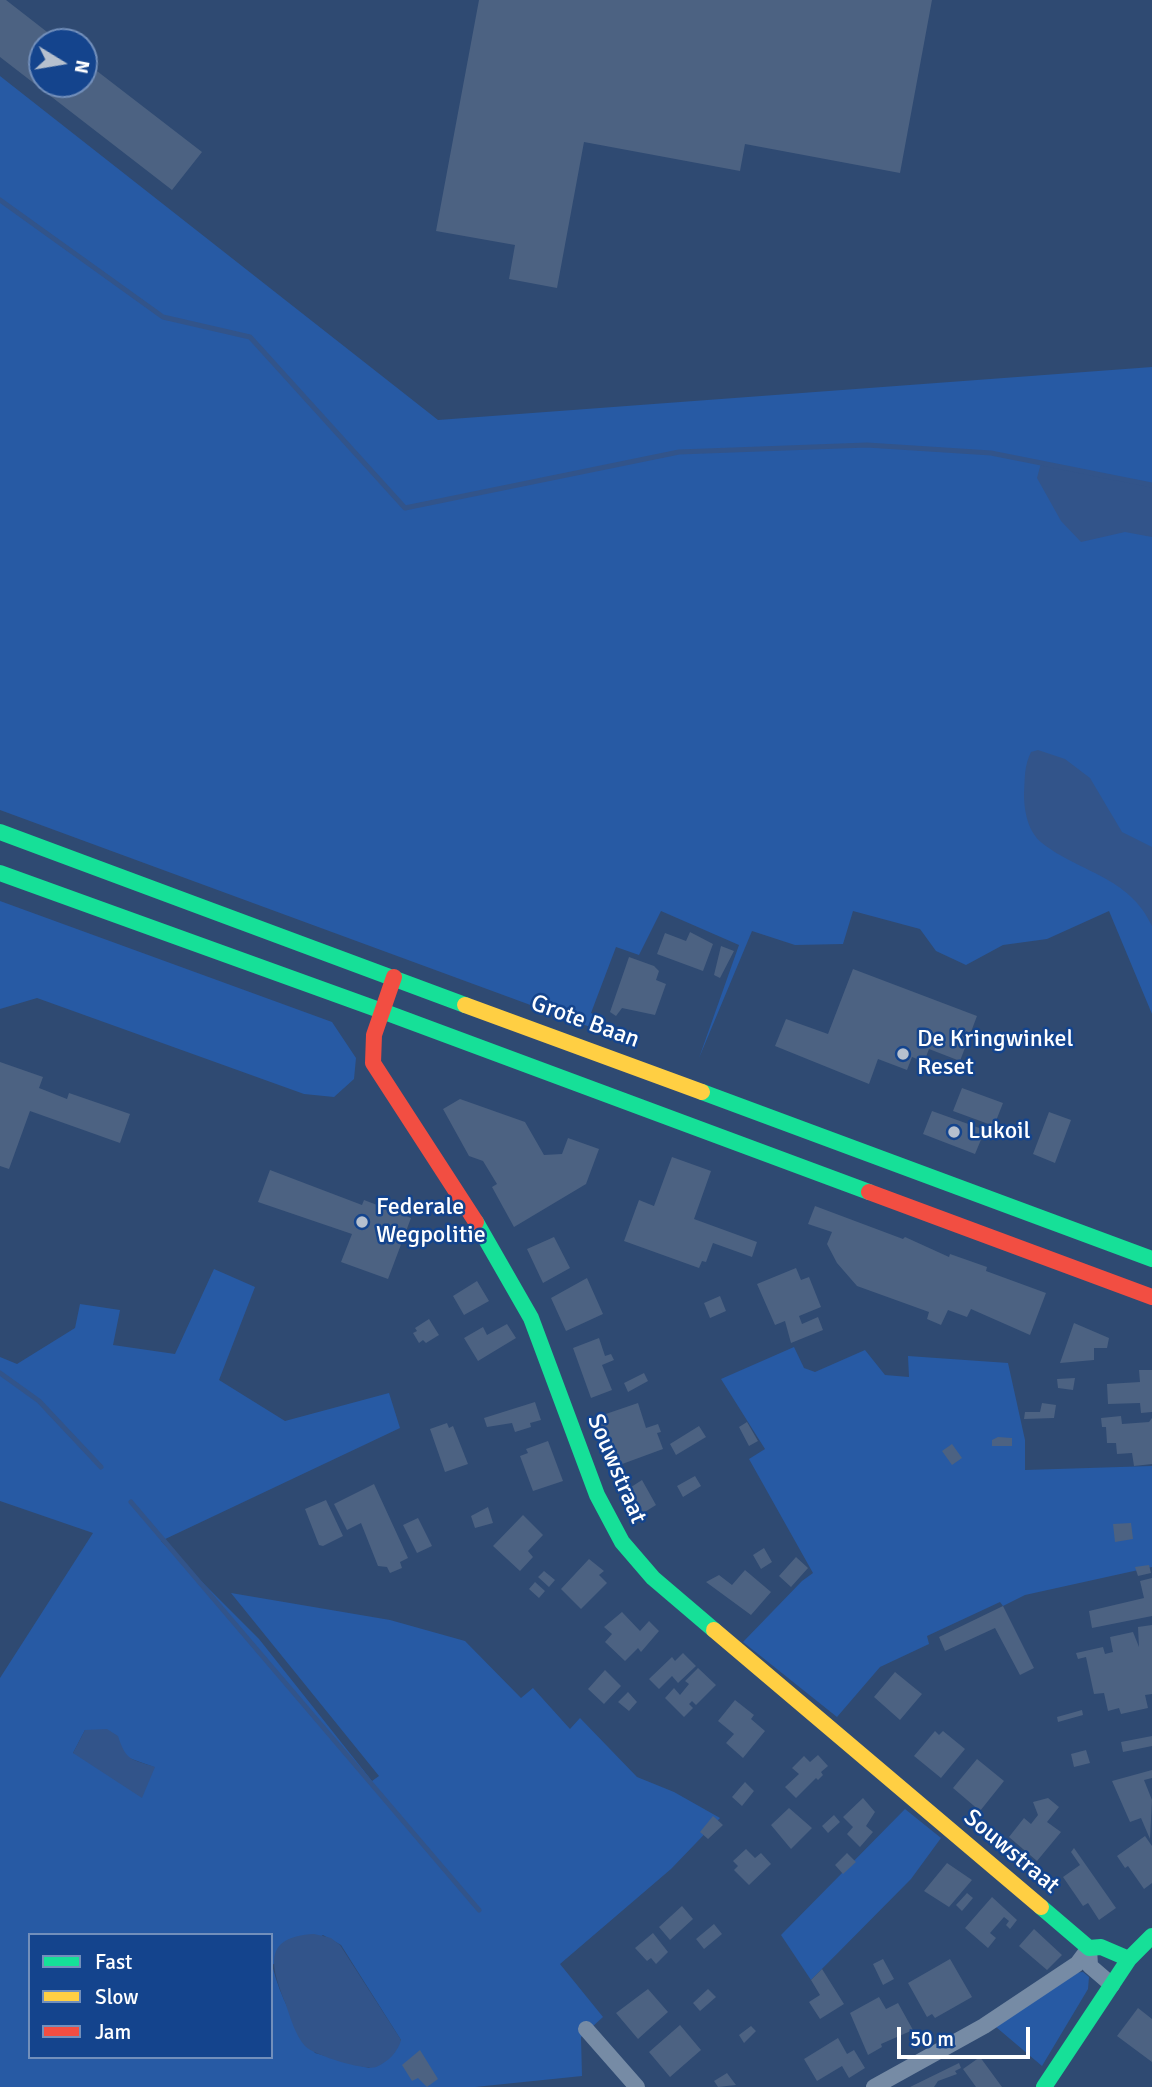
<!DOCTYPE html>
<style>
body{margin:0}
#map{position:relative;width:1152px;height:2087px;overflow:hidden;background:#2f4a72;font-family:Signika,sans-serif}
canvas{display:block}
.legend{position:absolute;left:28px;top:1933px;width:245px;height:126px;box-sizing:border-box;background:#14448d;border:2px solid #728fbb;margin:0;padding:9px 12px;list-style:none;font-size:21px;color:#fff}
.legend li{display:flex;align-items:center;gap:14px;height:35px}
.legend b{width:35px;border:2px solid #728fbb}
.north{position:absolute;left:28px;top:28px;width:70px;height:70px;box-sizing:border-box;background:#14448d;border:2px solid #728fbb;border-radius:50%;rotate:101deg;font-size:19px;font-weight:700;line-height:28px;text-align:center;color:#fff}
.north::after{content:'';display:block;margin:auto;width:24px;height:32px;background:#b6c0ce;clip-path:polygon(50% 0,100% 100%,50% 72%,0 100%)}
.scale{position:absolute;left:897px;top:2027px;width:133px;height:32px;box-sizing:border-box;border:4px solid #fff;border-top:0;padding-left:9px;font-size:21px;line-height:24px;white-space:nowrap;color:#fff;-webkit-text-stroke:5px #14448d;paint-order:stroke}
</style>
<div id="map">
<canvas width="1152" height="2087"></canvas>
<ul class="legend">
<li><b style="height:9px;background:#16e098"></b>Fast</li>
<li><b style="height:9px;background:#ffcf43"></b>Slow</li>
<li><b style="height:9px;background:#f24e42"></b>Jam</li>
</ul>
<div class="north">N</div>
<div class="scale">50 m</div>
</div>
<script>
const context = document.querySelector('canvas').getContext('2d');
context.lineJoin = 'round';
function fillPath(path, color) {
  context.fillStyle = color;
  context.fill(path, 'evenodd');
}
function strokePath(path, color, width, dash) {
  context.strokeStyle = color;
  context.lineWidth = width;
  context.lineCap = dash ? 'butt' : 'round';
  context.setLineDash(dash || []);
  context.stroke(path);
}
function drawText(font, color, halo, rows, align = 'center') {
  context.font = font + ' Signika,sans-serif';
  context.lineWidth = 5;
  context.setLineDash([]);
  context.textBaseline = 'middle';
  context.strokeStyle = halo;
  context.fillStyle = color;
  for (const [text, x, y, turn = 0] of rows) {
    context.save();
    context.translate(x, y);
    context.rotate((+turn || 0) * Math.PI / 180);
    context.textAlign = isNaN(turn) ? turn : align;
    if (halo) context.strokeText(text, 0, 0);
    context.fillText(text, 0, 0);
    context.restore();
  }
}
fillPath(new Path2D(`
 M0,76L438,420L1152,367V1014L1109,911L1047,939L1003,945L966,965L936,951L920,929L853,911L843,944L795,945L752,931L699,1058L739,945L661,911L639,955L616,947L591,1013L597,1016L593,1028L0,810Z
 M0,901L332,1022L356,1058L354,1079L334,1097L304,1094L37,998L0,1009Z
 M214,1269L255,1287L219,1380L285,1421L389,1393L400,1428L161,1541L259,1639L372,1781L379,1776L231,1593L390,1620L465,1641L521,1698L533,1688L570,1729L580,1718L637,1777L674,1792L720,1818L671,1869L560,1964L603,2017L581,2037L582,2076L475,2087H0V1678L93,1533L0,1501V1357L17,1364L75,1328L80,1304L120,1310L113,1345L175,1354ZM85,1730L129,1758L154,1767L73,1753ZM30,1935H271V2057H30ZM323,1935L341,1945L401,2040L369,2068L315,2053C296,2025 280,1998 272,1965Z
 M794,1347L804,1368L815,1372L865,1350L885,1375L909,1377L908,1356L1008,1363L1025,1440V1470L1152,1466V1567L1025,1595L1003,1606L1000,1602L927,1636L929,1644L880,1667L837,1717L743,1642L802,1581L813,1573L749,1459L765,1449L721,1379Z
 M905,1809L941,1838L911,1879L811,1980L781,1935Z
 M1083,1972L1089,1977L1088,1989L1042,2066L996,2027L1074,1973Z`), '#275aa4');
fillPath(new Path2D(`
 M1041,463L1152,485V537L1125,532L1081,542L1061,521L1037,478Z
 M1038,750L1065,759L1090,778L1122,832L1152,847V926C1129,876 1080,873 1042,843C1028,832 1024,811 1024,794C1025,778 1024,766 1031,752Z
 M107,1729L118,1736C126,1761 131,1759 155,1767L142,1798L73,1753L85,1730Z
 M314,1934L331,1938L340,1945L401,2040C398,2052 388,2062 376,2067C365,2071 313,2055 305,2046C295,2035 290,2016 285,2002C271,1966 262,1937 314,1934Z`), '#32548a');
strokePath(new Path2D(`
 M0,200L163,317L250,337L405,508L679,452L867,445L991,453L1152,485
 M0,1373L39,1401L101,1467
 M131,1502L479,1910`), '#32548a', 5);
fillPath(new Path2D(`
 M0,0H6L60,42H42V84H84V61L202,152L172,190L0,57Z
 M479,0H932L900,173L745,144L740,171L584,142L557,288L509,279L515,245L436,231Z
 M690,932L713,944L703,971L657,954L665,933L686,941Z
 M721,946L734,951L720,978L714,975Z
 M629,957L654,966L659,971L656,980L666,984L655,1015L622,1008L616,1016L610,1012Z
 M853,969L977,1016L960,1061L929,1049L924,1062L912,1057L907,1070L878,1059L869,1084L775,1046L786,1019L828,1034Z
 M0,1062L43,1077L39,1088L67,1099L69,1093L130,1114L120,1143L30,1111L9,1169L0,1166Z
 M962,1088L1003,1103L994,1126L953,1111Z
 M460,1099L525,1122L544,1155L562,1154L568,1138L599,1149L586,1184L514,1227L492,1187L497,1184L483,1161L469,1156L443,1109Z
 M932,1111L985,1130L975,1154L923,1134Z
 M1049,1112L1071,1120L1055,1163L1033,1154Z
 M672,1157L711,1171L694,1219L757,1242L752,1257L713,1243L706,1262L702,1261L699,1268L624,1241L639,1200L654,1206Z
 M270,1170L362,1205L364,1200L411,1218L388,1279L341,1262L352,1234L258,1202Z
 M815,1206L903,1239L905,1237L949,1257L950,1254L987,1267L986,1271L1046,1293L1030,1335L971,1309L967,1317L948,1310L941,1325L927,1319L929,1312L857,1286L837,1263L827,1244L832,1232L808,1224Z
 M554,1237L570,1268L543,1283L527,1249Z
 M796,1268L801,1280L809,1277L821,1307L799,1316L802,1324L818,1317L823,1330L791,1343L785,1321L775,1325L757,1284Z
 M587,1278L603,1314L566,1331L551,1298Z
 M477,1281L489,1301L464,1315L453,1296Z
 M720,1296L726,1311L710,1318L704,1303Z
 M429,1319L439,1335L426,1343L423,1340L419,1343L413,1333L417,1331L415,1328Z
 M1074,1323L1109,1338L1107,1348H1094V1360L1060,1363Z
 M507,1324L516,1338L478,1361L464,1338L483,1327L487,1335Z
 M599,1338L605,1356L611,1354L614,1360L602,1365L612,1390L591,1398L573,1348Z
 M1139,1370H1152V1412L1141,1413L1140,1403L1108,1404L1107,1384L1140,1382Z
 M644,1373L648,1381L628,1392L624,1383Z
 M1075,1378L1073,1390L1058,1388L1057,1379Z
 M535,1402L541,1420L530,1423L531,1427L515,1432L512,1423L487,1427L484,1418Z
 M638,1403L646,1428L658,1424L661,1432L657,1433L663,1449L614,1467L597,1417Z
 M1042,1403L1056,1405L1054,1418L1024,1419L1025,1412H1040Z
 M1121,1416L1122,1424L1149,1422L1152,1418V1464L1134,1466L1132,1453L1117,1454L1116,1443H1107L1106,1427H1102L1101,1418Z
 M747,1422L758,1441L749,1446L739,1427Z
 M447,1423L449,1428L453,1426L468,1464L445,1472L430,1429Z
 M699,1426L706,1437L676,1455L670,1444Z
 M998,1437L1012,1438V1446H992V1440Z
 M548,1441L563,1481L533,1491L520,1456L528,1453L526,1449Z
 M952,1444L962,1458L952,1465L942,1451Z
 M695,1476L701,1486L683,1497L677,1486Z
 M642,1480L656,1505L640,1515L625,1491Z
 M374,1484L408,1558L400,1562L402,1568L390,1573L387,1567L378,1566L361,1523L347,1530L334,1504Z
 M326,1500L343,1536L323,1546L319,1545L305,1509Z
 M488,1507L493,1523L475,1528L471,1516Z
 M523,1515L543,1535L528,1551L533,1557L520,1571L493,1546Z
 M418,1518L432,1546L417,1553L403,1525Z
 M1131,1523L1133,1539L1115,1542L1113,1524Z
 M764,1548L772,1562L761,1569L753,1555Z
 M796,1557L808,1568L791,1587L779,1576Z
 M589,1559L604,1571L599,1575L607,1583L581,1609L561,1589Z
 M1149,1565L1151,1573L1138,1576L1135,1567Z
 M745,1570L771,1592L751,1615L706,1582L719,1575L732,1585Z
 M544,1571L555,1580L549,1587L538,1577Z
 M1152,1578V1616L1092,1628L1089,1611L1144,1598L1140,1581Z
 M535,1582L545,1591L539,1598L529,1589Z
 M1003,1606L1034,1668L1020,1675L995,1628L945,1651L939,1637Z
 M622,1612L640,1631L649,1621L659,1631L641,1652L638,1648L625,1661L605,1642L612,1634L604,1627Z
 M1152,1625V1694L1145,1695L1148,1708L1121,1714L1119,1708L1108,1711L1104,1693L1094,1694L1086,1657L1078,1659L1076,1653L1103,1647L1105,1654L1113,1652L1110,1637L1133,1632L1139,1647L1138,1627Z
 M683,1653L696,1666L678,1683L672,1676L659,1689L649,1679L672,1657L675,1661Z
 M698,1668L716,1685L696,1705L692,1701L689,1704L693,1708L684,1717L665,1698L674,1688L680,1695L689,1684L685,1681Z
 M605,1670L621,1686L604,1704L588,1689Z
 M895,1672L922,1694L900,1720L874,1697Z
 M628,1692L637,1702L629,1711L618,1702Z
 M735,1700L754,1715L751,1719L765,1731L743,1758L726,1743L734,1734L718,1721Z
 M1082,1710L1083,1715L1058,1722L1057,1717Z
 M935,1731L939,1735L943,1731L965,1749L941,1778L914,1756Z
 M1152,1736V1746L1123,1752L1121,1742Z
 M1086,1750L1090,1763L1074,1767L1071,1754Z
 M818,1755L828,1766L821,1772L823,1775L818,1780L816,1778L796,1798L785,1787L799,1774L792,1768L804,1756L810,1762Z
 M977,1759L1004,1781L980,1811L953,1788Z
 M1152,1770V1778L1144,1780L1152,1800L1150,1839L1141,1818L1130,1822L1112,1781Z
 M745,1782L754,1791L742,1806L732,1797Z
 M863,1798L875,1812L866,1826L873,1832L860,1847L847,1834L853,1827L843,1817Z
 M1048,1798L1059,1807L1047,1822L1061,1832L1037,1861L1009,1837L1024,1818L1031,1824L1038,1815L1033,1802Z
 M789,1808L812,1828L791,1849L771,1825Z
 M834,1815L840,1822L828,1833L822,1826Z
 M713,1816L723,1825L708,1839L700,1832Z
 M1145,1836L1152,1846V1883L1144,1889L1128,1866L1125,1868L1117,1856Z
 M1074,1848L1116,1908L1099,1920L1088,1903L1083,1906L1063,1877L1080,1865L1071,1852Z
 M746,1849L755,1858L761,1853L771,1864L749,1885L734,1870L738,1866L733,1861Z
 M847,1853L856,1862L843,1874L835,1865Z
 M947,1863L972,1880L949,1907L924,1891Z
 M967,1893L973,1898L962,1911L956,1905Z
 M992,1897L1017,1920L1010,1929L1006,1925L1009,1921L1004,1917L990,1933L996,1938L988,1948L965,1928Z
 M682,1906L693,1919L670,1940L659,1927Z
 M714,1924L722,1934L704,1949L696,1939Z
 M1034,1929L1062,1955L1047,1970L1019,1946Z
 M653,1933L668,1952L656,1964L651,1958L647,1961L635,1948Z
 M883,1959L894,1979L883,1985L873,1964Z
 M950,1959L972,1997L935,2018L932,2014L927,2017L908,1983Z
 M822,1969L844,2004L820,2019L809,2002L820,1995L811,1980Z
 M648,1989L668,2012L638,2039L616,2013Z
 M708,1989L716,1997L700,2011L693,2003Z
 M879,1997L886,2009L898,2003L913,2030L881,2044L882,2047L868,2055L850,2013Z
 M1138,2008L1152,2019V2062L1117,2036Z
 M680,2025L701,2050L670,2077L649,2052Z
 M751,2026L756,2031L744,2043L739,2035Z
 M838,2038L847,2054L854,2050L865,2068L849,2078L842,2066L817,2081L804,2059Z
 M420,2050L438,2079L427,2087L418,2078L412,2081L402,2065Z
 M980,2057L1002,2087H976L963,2069Z
 M959,2063L961,2068L955,2071L957,2074L938,2081L934,2087H910Z
 M727,2073L736,2085L718,2087L714,2081Z`), '#4c6282');
strokePath(new Path2D(`
 M1089,1948L1090,1966L1112,1985
 M586,2029L637,2087
 M874,2087L984,2026L1077,1964L1089,1948`), '#768ba5', 16);
strokePath(new Path2D(`
 M0,832L465,1005
 M0,873L382,1011
 M382,1011L869,1192
 M702,1092L1152,1259
 M476,1222L531,1318L597,1495L622,1542L653,1578L714,1630
 M1041,1907L1089,1948L1101,1947L1129,1959
 M1044,2087L1129,1959L1152,1936`), '#16e098', 16);
strokePath(new Path2D(`
 M465,1005L702,1092
 M714,1630L1041,1907`), '#ffcf43', 16);
strokePath(new Path2D(`
 M394,977L374,1035L373,1063L476,1222
 M869,1192L1152,1297`), '#f24e42', 16);
for (const [x, y, r, color] of [
 [903,1054,7,"#b6c0ce"],
 [954,1132,7,"#b6c0ce"],
 [362,1222,7,"#b6c0ce"]
]) {
  const dot = new Path2D();
  dot.arc(x, y, r, 0, 2 * Math.PI);
  context.fillStyle = color;
  context.fill(dot);
  strokePath(dot, '#14448d', 2.5);
}
drawText('24px', '#fff', '#14448d', [
 ["Grote Baan",585,1022,20],
 ["Souwstraat",616,1469,67],
 ["Souwstraat",1011,1852,40]
]);
drawText('24px', '#fff', '#14448d', [
 ["De Kringwinkel",917,1040],
 ["Reset",917,1068],
 ["Lukoil",968,1132],
 ["Federale",376,1208],
 ["Wegpolitie",376,1236]
], 'left');
</script>
